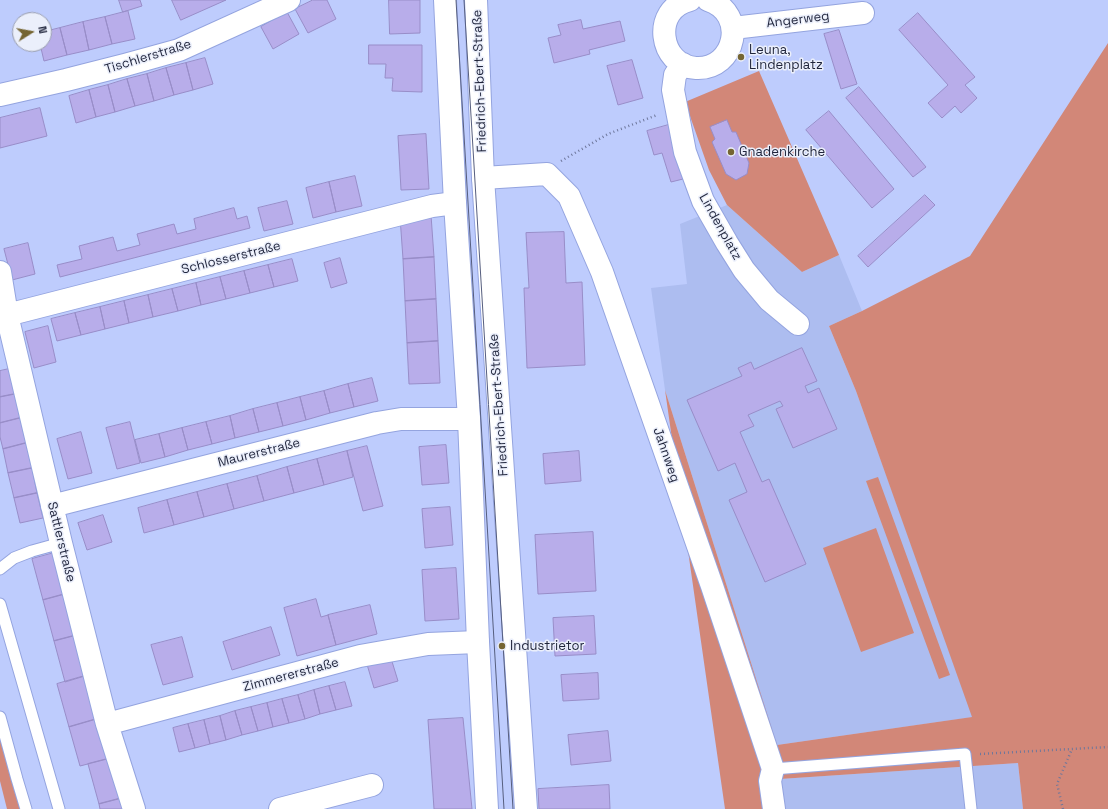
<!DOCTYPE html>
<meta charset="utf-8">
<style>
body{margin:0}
#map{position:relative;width:1108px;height:809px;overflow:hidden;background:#beccfd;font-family:"Space Grotesk",sans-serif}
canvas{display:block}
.north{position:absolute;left:12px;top:12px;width:40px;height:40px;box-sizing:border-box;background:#ebeffb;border:1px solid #999eae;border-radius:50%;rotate:79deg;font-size:11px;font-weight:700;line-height:16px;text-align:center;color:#1f243b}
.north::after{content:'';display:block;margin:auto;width:14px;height:18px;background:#756532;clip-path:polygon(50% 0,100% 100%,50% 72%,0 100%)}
</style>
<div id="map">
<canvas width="1108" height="809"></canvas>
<div class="north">N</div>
</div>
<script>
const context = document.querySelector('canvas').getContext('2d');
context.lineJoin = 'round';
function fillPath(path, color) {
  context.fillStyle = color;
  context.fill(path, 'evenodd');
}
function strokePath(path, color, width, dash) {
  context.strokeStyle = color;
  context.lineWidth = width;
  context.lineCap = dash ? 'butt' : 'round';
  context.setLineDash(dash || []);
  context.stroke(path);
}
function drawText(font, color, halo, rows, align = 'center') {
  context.font = font + ' "Space Grotesk",sans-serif';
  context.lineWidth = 3;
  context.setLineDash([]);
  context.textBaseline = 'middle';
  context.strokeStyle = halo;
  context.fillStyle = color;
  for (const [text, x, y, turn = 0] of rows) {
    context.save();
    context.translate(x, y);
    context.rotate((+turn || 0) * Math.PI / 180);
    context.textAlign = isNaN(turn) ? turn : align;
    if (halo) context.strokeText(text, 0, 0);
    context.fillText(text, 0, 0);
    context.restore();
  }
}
fillPath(new Path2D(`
 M727,205L802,272L839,255L862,311L829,326L856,391L973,717L777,745L665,390L651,288L687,284L680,224Z
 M1018,763L1023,809H783L779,779Z`), '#adbdf0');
fillPath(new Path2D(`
 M1108,43V809H1023L1018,763L780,779L783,809H725L665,390L777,745L972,717L856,391L829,326L862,311L970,256Z
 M759,71L839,255L802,272L727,205L709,170L685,102Z
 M878,477L950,675L939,679L866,481Z
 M876,528L914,633L861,652L823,548Z
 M0,727L23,809H7L0,781Z`), '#d28778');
const building = new Path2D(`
 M119,0H140L142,6L123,12Z
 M172,0H226L181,20Z
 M313,0H327L336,19L308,33L295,9Z
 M389,0H420V33L390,34Z
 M128,11L135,39L112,44L105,17Z
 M287,12L299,34L273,49L261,27Z
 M918,13L975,77L965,85L977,98L961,113L955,106L942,118L928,103L948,85L899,30Z
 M105,17L112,44L89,50L83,22Z
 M581,20L583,29L620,21L625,41L589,50L590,54L554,63L548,38L561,35L558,25Z
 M83,22L89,50L67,55L60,28Z
 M60,28L67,55L44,61L40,44H44V32Z
 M839,30L857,84L841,89L824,34Z
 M369,45H422V92L392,91L393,78H385L386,64H369Z
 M205,58L213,84L193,90L186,63Z
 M632,60L643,98L618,105L607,66Z
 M186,63L193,90L174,95L166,68Z
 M166,68L174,95L154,101L147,74Z
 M147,74L154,101L135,106L127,79Z
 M127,79L135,106L115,112L108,85Z
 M108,85L115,112L96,117L89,90Z
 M859,87L926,167L913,177L846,98Z
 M89,90L96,117L76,123L69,96Z
 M40,108L47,136L0,148V118Z
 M829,111L894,189L872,208L806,130Z
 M727,120L732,132H736L749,163L747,174L736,180L726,174L712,142L715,139L710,127Z
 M672,124L687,178L671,182L662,153L654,155L647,131Z
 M426,134L429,189L401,190L398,136Z
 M355,176L362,206L336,212L329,182Z
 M329,182L336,212L313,218L306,188Z
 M925,195L935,205L868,267L858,256Z
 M287,201L293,224L264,231L258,208Z
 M234,208L237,219L247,216L250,228L60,277L57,265L82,259L79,246L113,237L117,251L140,245L137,234L174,224L177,234L196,229L194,219Z
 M431,215L434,257L403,259L400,217Z
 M564,232L566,283L582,282L585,365L527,368L524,288H529L526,233Z
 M28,243L35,274L12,280L4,249Z
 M434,257L436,299L405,301L403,259Z
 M340,258L347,283L331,288L324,263Z
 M292,259L298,281L274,287L268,265Z
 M268,265L274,287L250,293L244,271Z
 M244,271L250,293L226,299L220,277Z
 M220,277L226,299L201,305L196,283Z
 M196,283L201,305L178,311L172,289Z
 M172,289L178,311L153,317L148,295Z
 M148,295L153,317L129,323L124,301Z
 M436,299L438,341L407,343L405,301Z
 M124,301L129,323L105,329L100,307Z
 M100,307L105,329L81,335L75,313Z
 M75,313L81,335L57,341L51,319Z
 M48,326L56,362L34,368L25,332Z
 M438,341L440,383L409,384L407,343Z
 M802,348L817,381L805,386L808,393L819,388L837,429L793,448L776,409L783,406L780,401L748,415L754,426L740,432L762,482L769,479L806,564L765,582L729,500L747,492L735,463L718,471L687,400L742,376L738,368L751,362L754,369Z
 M9,369L15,394L0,397V371Z
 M372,378L378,401L354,407L348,384Z
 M348,384L354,407L330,413L324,391Z
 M324,391L330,413L306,420L300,397Z
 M15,394L20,418L0,423V397Z
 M300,397L306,420L283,426L277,403Z
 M277,403L283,426L259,432L253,409Z
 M253,409L259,432L235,438L230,416Z
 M230,416L235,438L212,444L206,422Z
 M20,418L26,443L3,449L0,437V423Z
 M130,422L140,463L117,469L106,428Z
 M206,422L212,444L188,450L182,428Z
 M182,428L188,450L165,457L159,434Z
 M81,432L92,473L68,479L57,439Z
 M159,434L165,457L141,463L135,440Z
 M26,443L32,468L8,473L3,449Z
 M446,445L449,483L422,485L419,447Z
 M367,446L383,506L363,511L347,451Z
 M347,451L353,477L324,485L317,459Z
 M579,451L581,481L545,484L543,454Z
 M317,459L324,485L294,493L287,467Z
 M287,467L294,493L264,501L257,476Z
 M32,468L37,493L14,498L8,473Z
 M257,476L264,501L234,509L227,484Z
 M227,484L234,509L204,517L197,492Z
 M197,492L204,517L174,525L167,500Z
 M37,493L43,518L20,523L14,498Z
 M167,500L174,525L144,533L138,508Z
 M450,507L453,545L425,548L422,509Z
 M103,515L112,542L87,550L78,523Z
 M593,532L596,591L538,594L535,535Z
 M54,553L65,594L43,600L32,559Z
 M456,568L459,619L425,621L422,570Z
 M65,594L77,635L54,641L43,600Z
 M316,599L321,617L328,615L336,645L297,656L284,608Z
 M370,605L377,634L336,645L328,615Z
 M594,616L596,654L555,656L553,618Z
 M271,627L280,655L232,670L223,642Z
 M77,635L88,675L65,682L54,641Z
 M182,637L193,677L163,685L151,645Z
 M390,655L398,681L374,688L366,661Z
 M598,673L599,699L563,701L561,675Z
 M88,675L100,718L69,727L57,684Z
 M345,682L352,706L336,710L329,686Z
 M329,686L336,710L320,714L314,690Z
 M314,690L320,714L305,719L298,695Z
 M298,695L305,719L289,723L282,699Z
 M282,699L289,723L273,727L267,703Z
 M267,703L273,727L258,731L251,707Z
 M251,707L258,731L242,735L235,711Z
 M235,711L242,735L226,740L220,716Z
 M220,716L226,740L210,744L204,720Z
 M100,718L111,758L80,766L69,727Z
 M463,718L472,809H434L428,720Z
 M204,720L210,744L195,748L188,724Z
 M188,724L195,748L179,752L173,728Z
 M608,731L611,761L571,765L568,735Z
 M111,758L122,798L99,804L88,764Z
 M609,785L610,809H539L538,789Z
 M122,798L125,809H100L99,804Z`);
fillPath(building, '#b8adea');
strokePath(building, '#988dc8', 1);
const lane = new Path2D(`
 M0,569L14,558L32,551L61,543
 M0,604L59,809
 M0,717L17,779L26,809
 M773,769L965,754L971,809`);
const street = new Path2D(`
 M690,0C651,9 659,66 696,68C736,70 748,13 708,0
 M733,28L863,13
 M683,64L675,75L673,90L685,152L703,201L727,243L744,270L769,300L798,324
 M0,95L66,80L125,65L179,50L289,0
 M483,178L547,174L569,196L602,272L712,586L773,769L770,781L774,809
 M0,272L7,315L61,543L107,724L134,809
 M7,315L432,206L455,203
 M52,506L377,423L401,419H469
 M107,724L360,656L428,644L478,642
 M280,809L372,785`);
const secondary = new Path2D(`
 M445,0L455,203L469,419L478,642L487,809
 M476,0L483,178L526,809`);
strokePath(lane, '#94a4df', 13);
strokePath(street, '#94a4df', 24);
strokePath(secondary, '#94a4df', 24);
strokePath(new Path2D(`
 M561,161L608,134L657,115
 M980,754L1108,747
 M1063,809L1057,784L1072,749`), '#6e779b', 2.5, [1, 3]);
strokePath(lane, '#fff', 11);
strokePath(street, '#fff', 22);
strokePath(secondary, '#fff', 22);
strokePath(new Path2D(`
 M456,0L504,809
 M464,0L513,809`), '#565e7e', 1);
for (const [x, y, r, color] of [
 [741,57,4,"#756532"],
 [731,152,4,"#756532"],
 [502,646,4,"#756532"]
]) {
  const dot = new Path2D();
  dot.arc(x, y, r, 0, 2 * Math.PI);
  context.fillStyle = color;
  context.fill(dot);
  strokePath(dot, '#ebeffb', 1.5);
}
drawText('13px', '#1f243b', '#ebeffb', [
 ["Angerweg",798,20,-7],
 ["Tischlerstraße",148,57,-17],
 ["Friedrich-Ebert-Straße",480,81,-92],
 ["Lindenplatz",720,227,61],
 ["Schlosserstraße",231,258,-14],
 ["Friedrich-Ebert-Straße",499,405,-94],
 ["Maurerstraße",259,453,-14],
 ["Jahnweg",666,455,71],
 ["Sattlerstraße",61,542,76],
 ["Zimmererstraße",291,675,-15]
]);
drawText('13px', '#1f243b', '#ebeffb', [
 ["Leuna,",749,50],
 ["Lindenplatz",749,65],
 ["Gnadenkirche",739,152],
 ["Industrietor",510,646]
], 'left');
</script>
